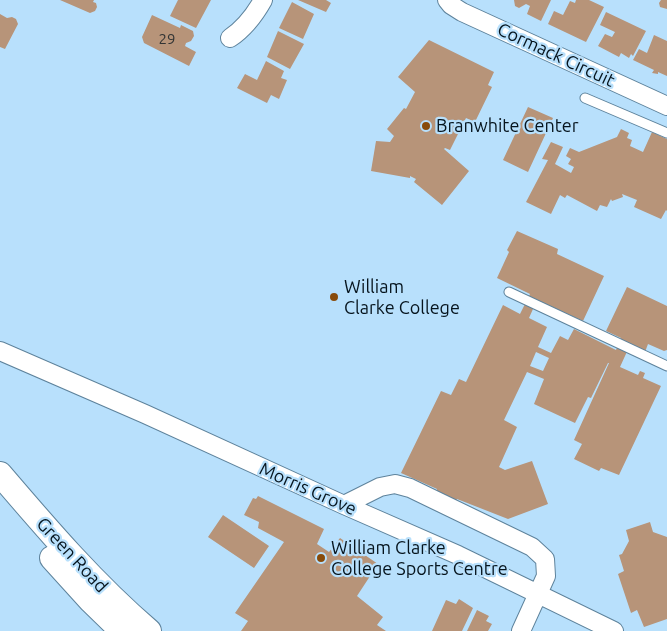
<!DOCTYPE html>
<style>
body{margin:0}
canvas{display:block;background:#b8e0fc}
</style>
<canvas width="667" height="631"></canvas>
<script>
const context = document.querySelector('canvas').getContext('2d');
context.lineJoin = 'round';
function fillPath(path, color) {
  context.fillStyle = color;
  context.fill(path, 'evenodd');
}
function strokePath(path, color, width, dash) {
  context.strokeStyle = color;
  context.lineWidth = width;
  context.lineCap = dash ? 'butt' : 'round';
  context.setLineDash(dash || []);
  context.stroke(path);
}
function drawText(font, color, halo, rows, align = 'center') {
  context.font = font + ' Ubuntu,sans-serif';
  context.lineWidth = 4.5;
  context.setLineDash([]);
  context.textBaseline = 'middle';
  context.strokeStyle = halo;
  context.fillStyle = color;
  for (const [text, x, y, turn = 0] of rows) {
    context.save();
    context.translate(x, y);
    context.rotate((+turn || 0) * Math.PI / 180);
    context.textAlign = isNaN(turn) ? turn : align;
    if (halo) context.strokeText(text, 0, 0);
    context.fillText(text, 0, 0);
    context.restore();
  }
}
fillPath(new Path2D(`
 M60,0H94L93,2L96,3L97,7L95,11L90,13Z
 M178,0H211L196,28L170,16Z
 M298,0H326L331,3L326,12Z
 M514,0H551L541,21L527,14L530,6L526,4L519,8L515,6Z
 M576,0H589L604,7L586,42L548,24L554,11L563,15L570,1L575,3Z
 M661,0H667V9L660,7L659,3Z
 M292,2L314,14L303,39L279,28Z
 M606,12L646,31L633,56L631,54L629,58L621,53L619,57L598,46L605,34L612,37L615,32L600,25Z
 M0,14L7,18L12,17L16,19L18,24L5,49L0,47Z
 M152,15L180,28L181,25L193,31L194,36L191,41L186,43L185,46L196,52L189,66L144,43L142,37Z
 M278,31L304,44L290,69L267,57Z
 M654,35L667,41V76L658,72V74L652,73L654,70L633,60L639,49L647,53Z
 M429,40L494,72L488,85L492,87L475,122L466,118L450,150L445,148L444,149L469,171L442,205L414,182L416,179L410,176V178L371,171L376,141L390,142L394,136L387,129L404,108L406,109L415,92L398,77Z
 M266,61L284,71L281,78L287,80L279,99L271,95L267,103L237,88L245,74L257,80Z
 M528,107L553,118L528,172L503,160Z
 M621,129L629,133L627,138L632,140L630,146L643,152L652,132L667,139V211L666,210L661,219L634,207L637,200L622,194L623,197L612,201L611,199L607,207L600,205L597,211L567,195L565,198L560,195L551,214L526,202L548,160L542,159L551,142L563,147L555,164L571,173L574,167L568,164L571,159L566,156L570,148L579,152L617,137Z
 M517,231L558,249L557,254L604,276L583,321L537,300L529,318L547,327L538,347L551,353L560,336L568,340L574,329L616,350L621,338L606,331L627,287L667,306V350L664,351L648,344L645,352L630,345L620,367L638,375L640,371L645,373L643,378L661,386L619,475L601,468L599,471L574,459L582,444L574,440L609,363H608L591,398L588,397L575,423L534,404L544,379L527,372L504,420L517,427L499,467L505,470L532,461L548,504L508,519L457,499L455,502L436,493L437,489L401,473L441,391L451,395L459,379L466,382L503,305L520,314L530,294L497,278L509,252L507,250ZM536,352L549,358L543,371L530,366Z
 M258,496L324,529L317,544L329,552L340,538L378,564L357,596L383,617L377,625L386,631H241L248,621L235,613L284,542L258,528L259,522L244,515L253,498L256,499Z
 M223,515L269,546L254,568L208,537Z
 M650,522L653,532L667,537V619L644,627L637,610L631,613L618,574L624,571L619,555L622,554L629,541L626,530Z
 M459,599L473,608L462,631H432L446,600L456,604Z
 M477,610L489,616L486,621L492,624L488,631H467Z`), '#b79479');
const service = new Path2D(`
 M585,98L667,133
 M509,292L667,366`);
const minor = new Path2D(`
 M447,0L451,5L462,12L667,106
 M230,38C245,28 254,16 263,0
 M0,351L145,414L344,505L458,555L614,631
 M344,505L380,487L395,484L410,488L532,547L545,559L546,576L521,631`);
const secondary = new Path2D(`
 M0,474C47,529 94,584 149,631
 M52,558L91,601L122,631`);
strokePath(service, '#5e839c', 11);
strokePath(minor, '#5e839c', 20);
strokePath(secondary, '#5e839c', 26);
strokePath(service, '#fff', 9);
strokePath(minor, '#fff', 18);
strokePath(secondary, '#fff', 24);
for (const [x, y, r, color] of [
 [426,126,5,"#884b0b"],
 [334,297,5,"#884b0b"],
 [321,558,5,"#884b0b"]
]) {
  const dot = new Path2D();
  dot.arc(x, y, r, 0, 2 * Math.PI);
  context.fillStyle = color;
  context.fill(dot);
  strokePath(dot, '#b8e0fc', 2);
}
drawText('15px', '#323434', null, [
 ["29",167,39]
]);
drawText('18px', '#06141d', '#b8e0fc', [
 ["Cormack Circuit",556,55,25],
 ["Morris Grove",308,489,24],
 ["Green Road",72,555,47]
]);
drawText('18px', '#06141d', '#b8e0fc', [
 ["Branwhite Center",436,126],
 ["William",344,287],
 ["Clarke College",344,308],
 ["William Clarke",331,548],
 ["College Sports Centre",331,569]
], 'left');
</script>
